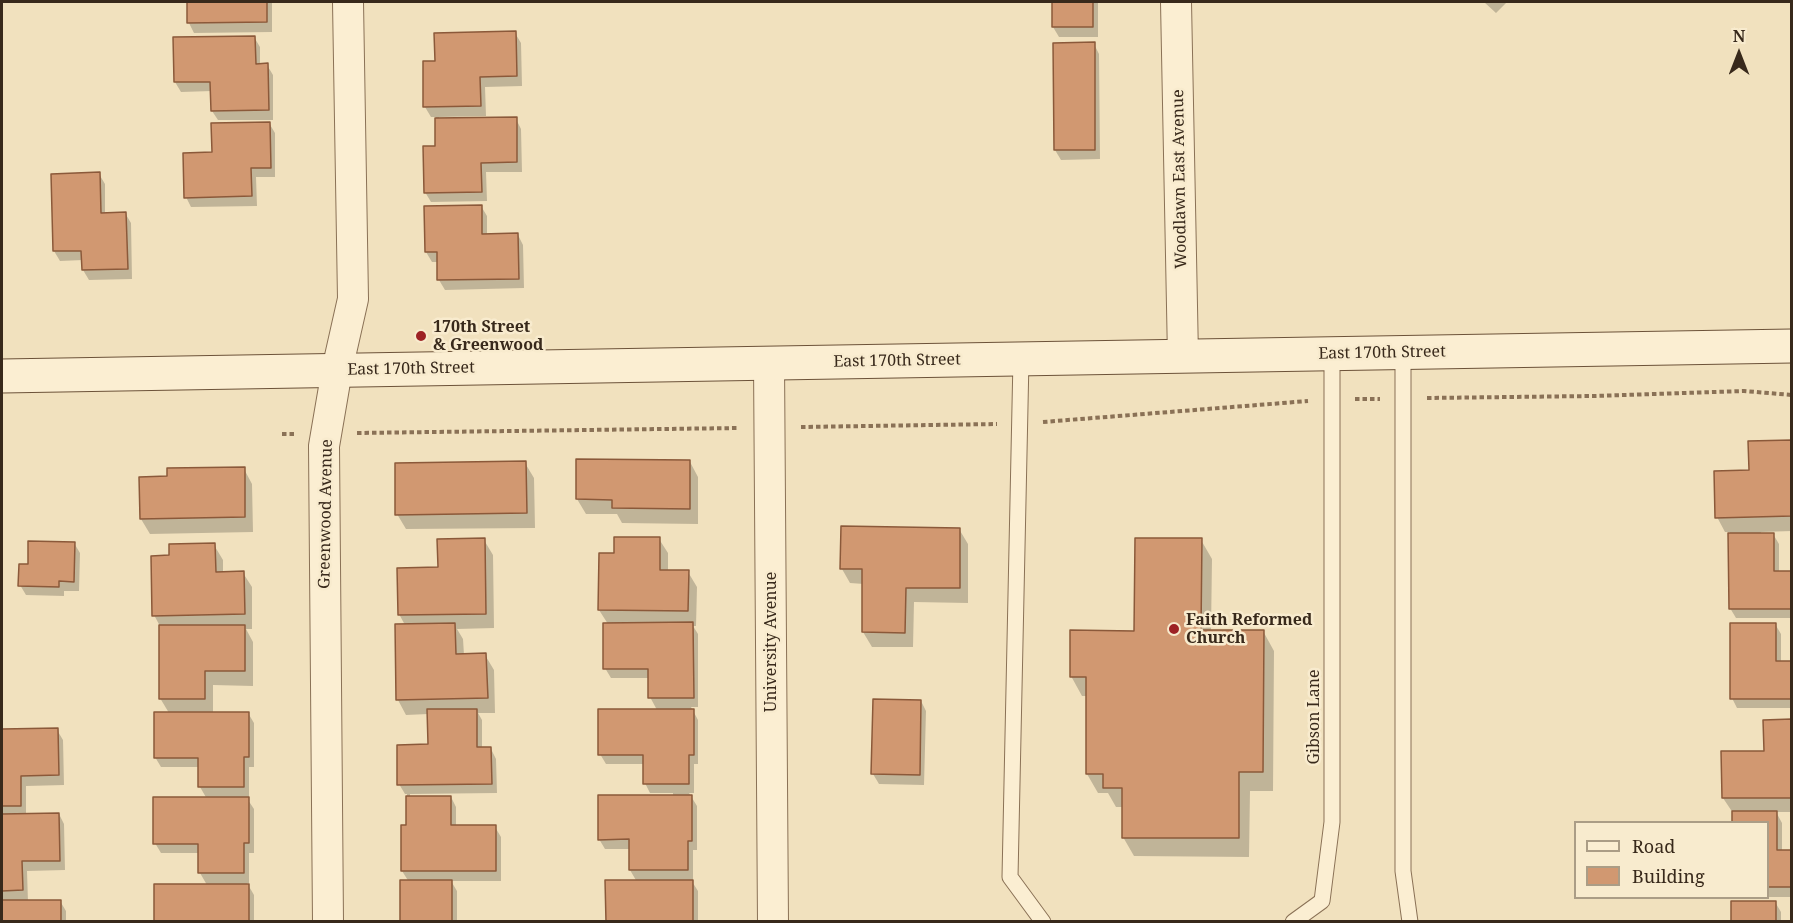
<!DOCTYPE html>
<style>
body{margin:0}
#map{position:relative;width:1793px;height:923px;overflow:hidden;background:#f1e1be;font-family:"Noto Serif",serif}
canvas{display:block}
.frame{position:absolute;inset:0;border:3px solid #38291b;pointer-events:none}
.legend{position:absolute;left:1574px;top:821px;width:195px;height:78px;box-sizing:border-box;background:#f8ebce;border:2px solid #ab9d86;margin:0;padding:8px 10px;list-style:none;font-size:18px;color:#38291b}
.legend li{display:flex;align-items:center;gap:12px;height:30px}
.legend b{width:30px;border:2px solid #ab9d86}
.north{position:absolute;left:1709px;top:24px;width:60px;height:60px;-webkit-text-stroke:4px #f8ebce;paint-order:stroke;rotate:0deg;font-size:16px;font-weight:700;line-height:24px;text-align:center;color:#38291b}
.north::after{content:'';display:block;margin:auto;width:21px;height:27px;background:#38291b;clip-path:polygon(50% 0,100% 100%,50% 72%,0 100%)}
</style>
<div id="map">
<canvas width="1793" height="923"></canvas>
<div class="frame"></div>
<ul class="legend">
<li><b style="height:8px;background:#fbeed2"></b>Road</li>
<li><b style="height:16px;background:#d19871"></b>Building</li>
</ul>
<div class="north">N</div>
</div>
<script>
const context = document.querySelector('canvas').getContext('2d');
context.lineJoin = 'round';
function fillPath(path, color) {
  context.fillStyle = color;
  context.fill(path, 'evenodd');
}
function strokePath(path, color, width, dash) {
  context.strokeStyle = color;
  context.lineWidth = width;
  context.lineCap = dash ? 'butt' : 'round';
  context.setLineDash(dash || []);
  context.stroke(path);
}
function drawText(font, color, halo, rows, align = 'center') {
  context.font = font + ' "Noto Serif",serif';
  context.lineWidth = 5;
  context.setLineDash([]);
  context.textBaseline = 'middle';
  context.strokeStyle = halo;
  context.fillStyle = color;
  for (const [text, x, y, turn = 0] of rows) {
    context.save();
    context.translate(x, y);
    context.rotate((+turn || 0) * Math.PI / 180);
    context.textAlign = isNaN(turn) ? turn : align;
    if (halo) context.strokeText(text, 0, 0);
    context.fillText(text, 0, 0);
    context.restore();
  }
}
fillPath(new Path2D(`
 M188,2H272V32L194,33L189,23Z
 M1053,2H1098V37H1059L1053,27Z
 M1484,2H1507L1496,13Z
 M515,33L521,43L522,86L485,87L486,116L439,117V120L516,119L521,129L522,172H486L487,201L431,202L425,192L437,148L436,117H431L425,107L436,62Z
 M254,37L260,47V65H267L273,75V120H218L212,111V91L181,92L175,82Z
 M1094,44L1099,54L1100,159L1061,160L1055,150Z
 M269,123L275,133V177H256L257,206L191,207L186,197L214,154Z
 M99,174L105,184V214L125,213L131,223L132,279L89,280L83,270V260L60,261L54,251Z
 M481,206L487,216V235H518L523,245L524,288L445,290L439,280V262H432L426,252Z
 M1792,441V531L1761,532V534H1773L1779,544V573H1792V618H1736L1730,608V532H1725L1717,517L1751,472Z
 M690,462L698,477V524L622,523L617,514H586L577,499Z
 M525,463L534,478L535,528L406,529L397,514Z
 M244,469L252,484L253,532L150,534L141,519L169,478Z
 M959,529L968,544V603L914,602L913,647H872L863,632L864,584L850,583L842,569Z
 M659,539L668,553V572H688L697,587L696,626H693L698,634V707H691L698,720V764H694V793H689L697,806V850H693V880H691L698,891V922H607L637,882L630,870V849H605L599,839L673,796V793H650L645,783V764H606L600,754L657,710L650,697V678H611L605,668L608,624L599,610L616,554Z
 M484,540L493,555L494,628L457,629L463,639L464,655H485L494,670L495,713H478L482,720V749H491L496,759L497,793L410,794V797H451L456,807V827H495L501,837V881H451L457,891V922H402L409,882L402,871L407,827V794H405L399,784L429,746L428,714L406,715L398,700L405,625L399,614L439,569Z
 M1201,540L1212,559L1211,631H1263L1274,651L1273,791H1250L1249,857L1134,856L1123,837V807H1116L1108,793H1098L1087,774L1088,696H1082L1071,676L1136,633Z
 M74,543L80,553L79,591H64V596L26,595L20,585L29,566Z
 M214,545L223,560V573H243L252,587V629H246L253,642V686L213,685V713H248L254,723V767H249V797H246L254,809V853H249V883H247L254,895V922H156L207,885L200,873V853H161L155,843L207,799L200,787V767H161L155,757L169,713L160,698L161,628L154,615L171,557Z
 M1775,624L1781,634V663H1792V708H1737L1732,698Z
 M921,701L926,711L924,785L879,784L873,774Z
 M1792,721V812H1776L1782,823V851H1792V897H1768V822H1733V813L1723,798L1722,753L1765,752Z
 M2,730H57L63,740L64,785L26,786V815L59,814L64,824L65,870L27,871L28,902L60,901L66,911V922H2Z
 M1775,902L1781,912V922H1732Z`), '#0003');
const building = new Path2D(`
 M187,2H267V22L187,23Z
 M1052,2H1093V27H1052Z
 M516,31L517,76L480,77L481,106L423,107V61H435L434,33Z
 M255,36L256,64L268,63L269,110L211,111L210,82H174L173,37Z
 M1095,42V150H1054L1053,43Z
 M517,117V162L481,163L482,192L424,193L423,146H435V118Z
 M270,122L271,168H251L252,196L184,198L183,153L212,152L211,123Z
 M100,172L101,213L126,212L128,269L82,270L81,251H53L51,174Z
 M482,205V234L518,233L519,279L437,280V252H425L424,206Z
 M1792,440V516L1715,518L1714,471L1749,470L1748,441Z
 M576,459L690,460V509L612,508V500L576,499Z
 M526,461L527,513L395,515V463Z
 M245,467V517L140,519L139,477L167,476V468Z
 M841,526L960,528V588H906L905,633L862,632V569H840Z
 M1728,533H1774V571H1792V609H1729Z
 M614,537H660V570H689L688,611L598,610L599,553H614Z
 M485,538L486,614L398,615L397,568L438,567L437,539Z
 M1135,538H1202L1201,630H1264L1263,772H1239V838H1122V788H1103V774H1086V677H1070V630L1134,631Z
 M28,541L75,542L74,582L59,581V587L18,586L19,564H28Z
 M215,543L216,572L244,571L245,614L152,616L151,556L169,555V544Z
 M693,622L694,698H648V669H603V623Z
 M455,623L456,654L486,653L488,698L396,700L395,624Z
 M1730,623H1776V661H1792V699H1730Z
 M159,625H245V671H205V699H159Z
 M873,699L921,700L920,775L871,774Z
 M427,709H477V747H491L492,784L397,785V745L428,744Z
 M598,709H694V755H689V784H643V755H598Z
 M154,712H249V757H244V787H198V758H154Z
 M1792,719V798H1722L1721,751H1764L1763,720Z
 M58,728L59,775L21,776V806H2V729Z
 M598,795H692V841H688V870H629V839L598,840Z
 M406,796H451V825H496V871H401V825H406Z
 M153,797H249V843H244V873H198V844H153Z
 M1732,811H1777V850H1792V887H1768V822H1732Z
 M59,813L60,861H22L23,890L2,891V814Z
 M400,880H452V922H400Z
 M605,880H693V922H606Z
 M154,884H249V922H154Z
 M2,900H61V922H2Z
 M1731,901H1776V922H1731Z`);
fillPath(building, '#d19871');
strokePath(building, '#8b593a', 1.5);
const lane = new Path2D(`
 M1403,353V871L1410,922
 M1021,359L1010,877L1043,922
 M1293,922L1322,901L1332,822V354`);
const street = new Path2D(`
 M1176,2L1183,357
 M769,363L773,922
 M328,922L324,446L337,370L353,299L348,2`);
const secondary = new Path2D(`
 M2,376L1792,346`);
strokePath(lane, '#8a7156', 17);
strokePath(street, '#8a7156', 32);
strokePath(secondary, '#6c5239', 35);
strokePath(new Path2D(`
 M1427,398L1593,396L1744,391L1792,395
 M1355,399H1380
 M1043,422L1308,401
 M801,427L997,424
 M357,433L739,428
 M282,434H295`), '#8a7156', 4, [4.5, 3]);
strokePath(lane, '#fbeed2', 15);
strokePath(street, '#fbeed2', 30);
strokePath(secondary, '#fbeed2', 33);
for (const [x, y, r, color] of [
 [421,336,6,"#9d2224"],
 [1174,629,6,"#9d2224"]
]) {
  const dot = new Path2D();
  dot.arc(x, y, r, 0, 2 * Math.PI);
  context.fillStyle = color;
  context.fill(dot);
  strokePath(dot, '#f8ebce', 2);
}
drawText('16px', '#38291b', '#f8ebce', [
 ["Woodlawn East Avenue",1180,179,-91],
 ["East 170th Street",1382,353,-1],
 ["East 170th Street",897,361,-1],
 ["East 170th Street",411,369,-1],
 ["Greenwood Avenue",326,514,-89],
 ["University Avenue",771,642,-90],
 ["Gibson Lane",1314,717,-90]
]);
drawText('bold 16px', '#38291b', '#f8ebce', [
 ["170th Street",433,327],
 ["& Greenwood",433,345],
 ["Faith Reformed",1186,620],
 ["Church",1186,638]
], 'left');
</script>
